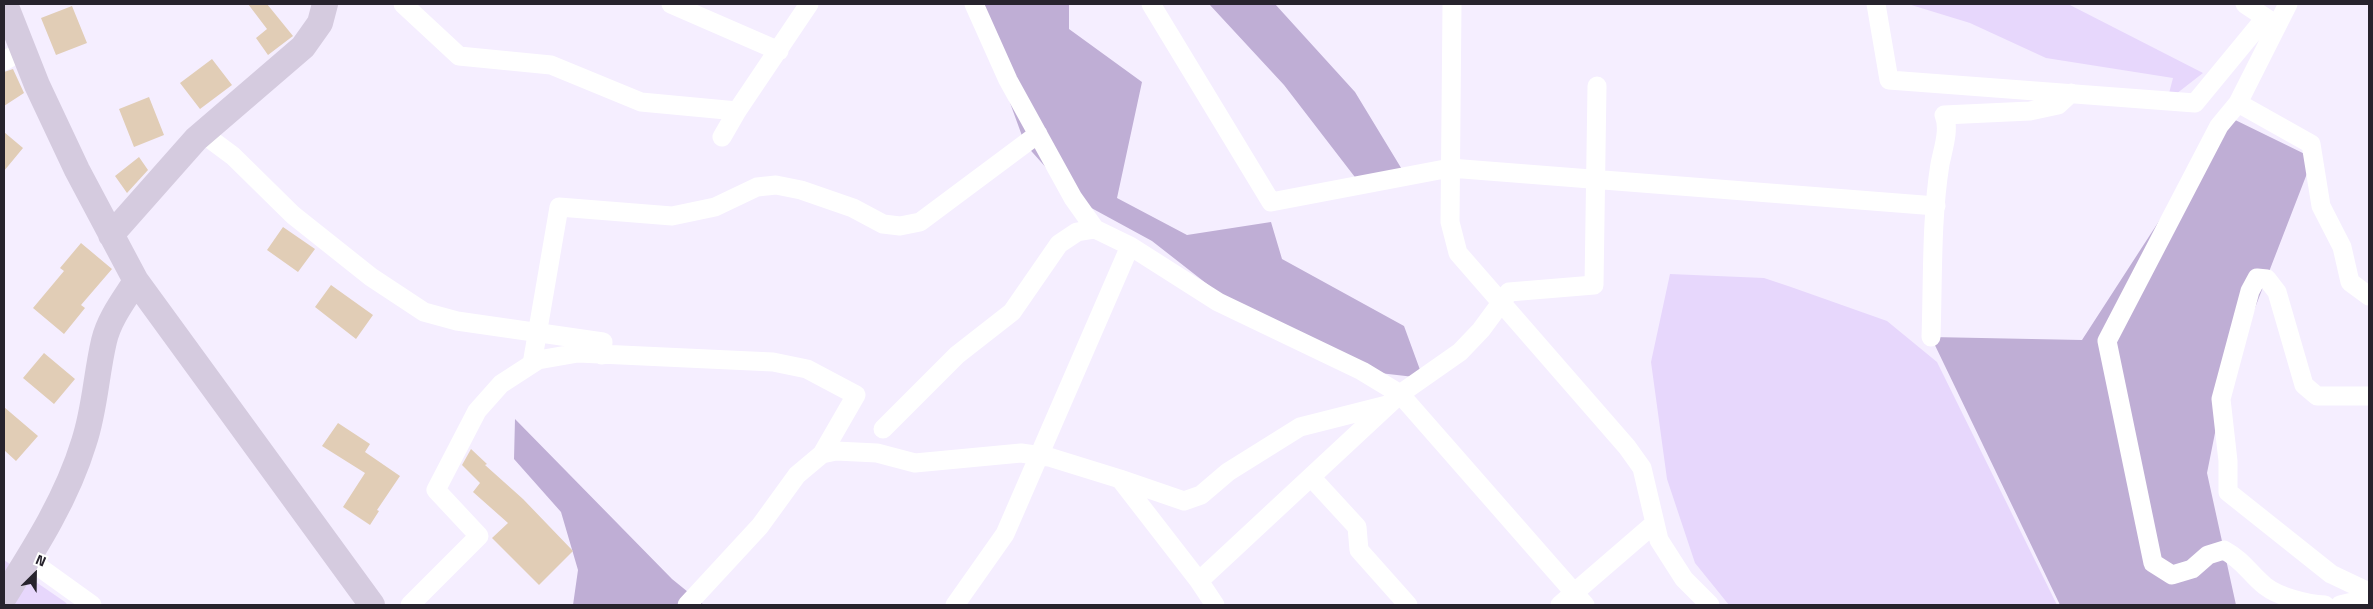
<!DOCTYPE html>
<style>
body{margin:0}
#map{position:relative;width:2373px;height:609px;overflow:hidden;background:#f5eeff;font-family:"Titillium Web",sans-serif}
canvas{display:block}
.frame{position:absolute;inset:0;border:5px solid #27232d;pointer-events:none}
.north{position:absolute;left:10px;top:549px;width:50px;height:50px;-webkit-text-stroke:4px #fff;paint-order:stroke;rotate:23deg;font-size:14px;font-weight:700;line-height:20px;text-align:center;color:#27232d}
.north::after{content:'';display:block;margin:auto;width:18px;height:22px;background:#27232d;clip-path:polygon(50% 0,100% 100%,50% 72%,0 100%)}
</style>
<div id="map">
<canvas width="2373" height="609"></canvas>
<div class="frame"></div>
<div class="north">N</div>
</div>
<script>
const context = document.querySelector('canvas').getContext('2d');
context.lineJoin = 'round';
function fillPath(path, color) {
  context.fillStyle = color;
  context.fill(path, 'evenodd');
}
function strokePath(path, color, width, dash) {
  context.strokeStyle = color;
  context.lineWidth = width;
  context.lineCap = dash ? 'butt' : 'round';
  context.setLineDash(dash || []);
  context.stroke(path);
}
fillPath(new Path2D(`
 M1908,4H2068L2203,73L2167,101L2173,78L2046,58L1970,23Z
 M1670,274L1764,278L1791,287L1887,321L1937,362L2057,605H1729L1695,563L1667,479L1651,362Z
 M4,560L65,602L68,605H4Z`), '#e7d7fc');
fillPath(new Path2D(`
 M974,4H1069V29L1142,82L1117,198L1187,235L1271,222L1282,259L1404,326L1423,378L1362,371L1248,316L1152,241L1073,198L1025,144Z
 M1209,4H1275L1355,92L1406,176L1361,185L1284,85Z
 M2227,116L2313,158L2224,388L2207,473L2236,605H2060L1931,337L2082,340Z
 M515,419L672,579L704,605H573L578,570L561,512L514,459Z`), '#bfaed5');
fillPath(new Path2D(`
 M248,4H267L293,36L268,55L256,38L267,29Z
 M72,6L87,43L56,55L41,18Z
 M212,59L232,85L200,109L180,83Z
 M13,69L24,93L4,106V72Z
 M149,97L164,135L134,147L119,109Z
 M4,132L23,148L4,171Z
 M139,157L148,170L127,193L115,176Z
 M283,227L315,249L298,272L267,250Z
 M81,243L112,269L81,305L85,308L64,334L33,308L64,271L60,268Z
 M331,285L373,315L356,339L315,307Z
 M44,353L75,379L54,404L23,378Z
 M4,407L38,436L16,461L4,450Z
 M338,423L370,444L365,452L400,476L377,510L379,511L370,525L343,507L365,473L322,446Z
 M471,449L487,464L485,465L523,499L573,551L539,585L492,538L508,523L473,492L480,483L462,465Z`), '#e1cdb6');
strokePath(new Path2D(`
 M403,4L459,56L551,65L641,102L737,111
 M671,4L779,51
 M974,4L1008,80L1073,198L1095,229L1130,246L1218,302L1362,371L1400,394L1585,605
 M1151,4L1271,202L1450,168L1936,206
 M1452,4L1450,222L1458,253L1627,447L1642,468L1659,540L1684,579L1710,605
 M1876,4L1889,80L2195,103L2265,18
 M2245,4L2275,24
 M2288,4L2238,103L2219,126L2107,341L2153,563L2172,575L2192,569L2208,555L2224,550C2244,561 2249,573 2265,586C2279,597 2307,604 2325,605
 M4,61L23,50
 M2238,103L2311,144L2321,206L2342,247L2350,282L2369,296
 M202,133L233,156L293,215L371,277L424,312L457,321L603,342L602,355
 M722,137L737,111L809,4
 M1931,337C1933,280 1931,220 1940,164C1943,149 1950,129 1944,115L2030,111L2058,105L2071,93
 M532,364L559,207L672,216L715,207L757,187L776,185L801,190L853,208L883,224L900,226L920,222L1038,134
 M2369,396H2317L2304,385L2277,292L2267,279L2257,278L2250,291L2221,399L2228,461V492L2331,574L2369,592
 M883,429L957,355L1012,312L1059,244L1077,232L1095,229
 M1311,477L1357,527L1359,550L1408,605
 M1120,479L1184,501L1201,495L1228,472L1300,427L1387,405
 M28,559L92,605
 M1199,581L1400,394L1460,352L1481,330L1509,292L1594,285L1597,86
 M410,605L479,536L436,490L477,411L501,384L538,360L578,353L773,362L807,369L856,395L822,454
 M687,605L760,526L797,475L822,454L836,451L877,453L915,463L1021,453L1049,457L1120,479L1199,581L1215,605
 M955,605L1005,534L1130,246
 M1560,605L1655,523
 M2340,605L2369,598`), '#fff', 19);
strokePath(new Path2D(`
 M5,4L37,85L77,170L136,281L372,605
 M111,235L196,139L303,47L320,23L325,4
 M4,597C35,548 67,498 84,442C95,409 96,375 104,341C109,319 124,300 136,281`), '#d5cbdf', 26);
</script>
